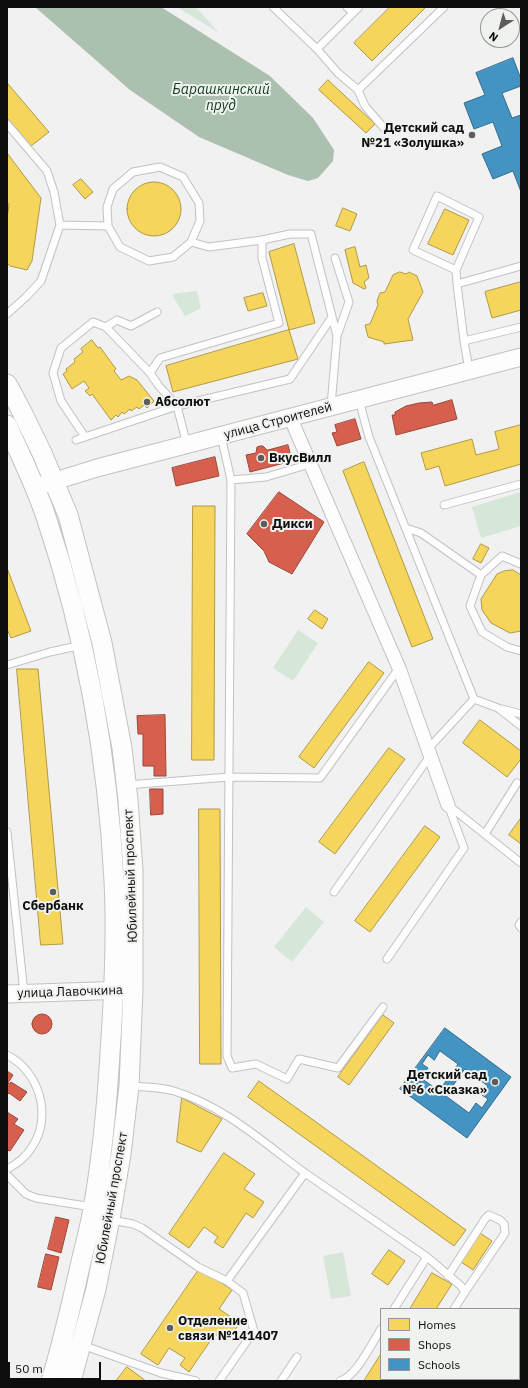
<!DOCTYPE html>
<meta charset="utf-8">
<style>
body{margin:0}
#map{position:relative;width:528px;height:1388px;overflow:hidden;background:#f0f1f0;font-family:"IBM Plex Sans",sans-serif}
canvas{display:block}
.frame{position:absolute;inset:0;border:8px solid #0d0e0d;pointer-events:none}
.legend{position:absolute;left:380px;top:1308px;width:140px;height:72px;box-sizing:border-box;background:#eff2ef;border:1px solid #959795;margin:0;padding:5px 7px;list-style:none;font-size:12px;color:#0d0e0d}
.legend li{display:flex;align-items:center;gap:8px;height:20px}
.legend b{width:20px;border:1px solid #959795}
.north{position:absolute;left:480px;top:8px;width:40px;height:40px;box-sizing:border-box;background:#eff2ef;border:1px solid #959795;border-radius:50%;rotate:216deg;font-size:11px;font-weight:700;line-height:16px;text-align:center;color:#0d0e0d}
.north::after{content:'';display:block;margin:auto;width:14px;height:18px;background:#5c5d5c;clip-path:polygon(50% 0,100% 100%,50% 72%,0 100%)}
.scale{position:absolute;left:8px;top:1362px;width:93px;height:18px;box-sizing:border-box;border:2px solid #0d0e0d;border-top:0;padding-left:5px;font-size:12px;line-height:14px;white-space:nowrap;color:#0d0e0d;-webkit-text-stroke:3px #eff2ef;paint-order:stroke}
</style>
<div id="map">
<canvas width="528" height="1388"></canvas>
<div class="frame"></div>
<ul class="legend">
<li><b style="height:11px;background:#f6d55c"></b>Homes</li>
<li><b style="height:11px;background:#d6604d"></b>Shops</li>
<li><b style="height:11px;background:#4393c3"></b>Schools</li>
</ul>
<div class="north">N</div>
<div class="scale">50 m</div>
</div>
<script>
const context = document.querySelector('canvas').getContext('2d');
context.lineJoin = 'round';
function fillPath(path, color) {
  context.fillStyle = color;
  context.fill(path, 'evenodd');
}
function strokePath(path, color, width, dash) {
  context.strokeStyle = color;
  context.lineWidth = width;
  context.lineCap = dash ? 'butt' : 'round';
  context.setLineDash(dash || []);
  context.stroke(path);
}
function drawText(font, color, halo, rows, align = 'center') {
  context.font = font + ' "IBM Plex Sans",sans-serif';
  context.lineWidth = 4;
  context.setLineDash([]);
  context.textBaseline = 'middle';
  context.strokeStyle = halo;
  context.fillStyle = color;
  for (const [text, x, y, turn = 0] of rows) {
    context.save();
    context.translate(x, y);
    context.rotate((+turn || 0) * Math.PI / 180);
    context.textAlign = isNaN(turn) ? turn : align;
    if (halo) context.strokeText(text, 0, 0);
    context.fillText(text, 0, 0);
    context.restore();
  }
}
fillPath(new Path2D(`
 M177,7H196L219,33Z
 M197,291L201,308L185,316L172,295L177,293Z
 M521,492V526L481,538L472,507Z
 M298,630L318,643L293,681L273,668Z
 M306,907L324,922L292,962L274,947Z
 M343,1252L351,1296L331,1299L323,1256Z`), '#d6e7d9');
fillPath(new Path2D(`
 M35,7H161L270,76L313,118L334,150L333,161L318,178L308,181L288,175L199,137L130,90Z`), '#abc0ae');
const homes = new Path2D(`
 M390,7H426L372,61L354,43Z
 M328,80L375,124L366,133L319,90Z
 M8,84L49,132L31,146L7,118V86Z
 M7,153L41,198L32,261L27,270L10,266L7,263V218L9,205L7,202Z
 M81,179L93,192L85,199L73,185Z
 M127 209a27 27 0 1 1 54 0a27 27 0 1 1-54 0Z
 M343,208L357,214L350,231L336,226Z
 M445,209L469,220L453,255L428,244Z
 M294,244L315,323L289,330L269,252Z
 M355,247L360,267L366,265L369,278L364,282L366,288L364,289L353,283L345,250Z
 M400,272L406,274L409,272L417,276L423,292L408,319L413,340L384,344V342L368,337L365,325L370,324L378,305L377,301L380,293L385,292L393,275Z
 M521,282V310L492,318L485,292Z
 M263,293L267,306L248,311L244,298Z
 M289,330L298,359L173,392L166,366Z
 M92,340L98,348L100,347L116,369L114,371L121,380L129,376L137,380L154,401L147,408L144,405L139,409L137,407L131,411L130,409L124,414L122,412L118,417L116,415L111,420L92,394L90,396L85,391L89,388L84,381L72,389L63,374L67,371L66,369L75,362L74,359L83,352L81,349Z
 M521,425V464L445,486L439,466L426,470L421,453L472,439L476,455L499,449L495,432Z
 M364,462L433,639L412,647L343,471Z
 M193,506H215L214,760H192Z
 M481,544L489,548L481,563L473,559Z
 M7,568L31,631L11,638L7,629Z
 M513,570L521,575V631L510,633L491,623L482,610L481,599L497,574L504,571Z
 M315,610L328,619L322,629L308,619Z
 M369,662L384,673L314,768L299,757Z
 M17,669H38L63,944L41,945Z
 M480,720L521,751V759L507,777L463,743Z
 M389,748L405,759L335,854L319,842Z
 M199,809H220L221,1064H200Z
 M521,818V844L509,835Z
 M425,826L440,837L370,932L355,921Z
 M383,1015L394,1023L349,1085L338,1077Z
 M259,1081L466,1230L454,1246L248,1097Z
 M182,1098L222,1119L201,1152L177,1142Z
 M224,1153L255,1174L244,1189L264,1202L253,1218L246,1213L223,1248L214,1242L218,1237L204,1227L189,1248L169,1234Z
 M480,1233L492,1241L473,1270L461,1262Z
 M389,1250L405,1261L388,1285L372,1274Z
 M200,1268L232,1290L219,1309L240,1323L226,1342L215,1334L189,1372L180,1365L185,1358L169,1348L158,1365L141,1354Z
 M432,1273L452,1284L436,1309H410Z
 M381,1354V1379H392L391,1381H364Z
 M127,1367L146,1381H116Z`);
fillPath(homes, '#f6d55c');
strokePath(homes, '#b09944', 1);
const shops = new Path2D(`
 M452,400L457,419L396,435L392,415H395V412L406,406L419,403L432,402L433,405Z
 M355,419L361,439L337,446L332,433L337,432L335,425Z
 M288,445L292,461L250,472L246,455L256,453L257,447L260,446H263L267,450Z
 M215,457L219,476L176,486L172,468Z
 M279,492L324,522L292,574L269,562L264,551L247,534Z
 M165,715L166,776H154V766H143V734H138L137,716Z
 M150,789H163V814L151,815Z
 M32 1024a10 10 0 1 1 20 0a10 10 0 1 1-20 0Z
 M7,1071L13,1075L8,1083L10,1084L11,1082L27,1092L20,1101L9,1093L7,1095Z
 M7,1112L18,1119L14,1124L24,1130L10,1151L7,1150Z
 M56,1217L69,1220L61,1253L48,1249Z
 M46,1254L59,1257L51,1290L38,1287Z`);
fillPath(shops, '#d6604d');
strokePath(shops, '#9a473a', 1);
const schools = new Path2D(`
 M513,58L521,79V86L502,93L512,118L521,115V192L513,171L493,179L482,154L502,146L493,122L474,129L464,103L485,95L476,73Z
 M445,1028L511,1077L467,1138L400,1089ZM440,1051L458,1064L439,1091L421,1078L428,1068L422,1064L428,1055L434,1060ZM465,1069L488,1086L482,1095L488,1099L482,1108L476,1103L469,1113L446,1096Z
 M462,1379H497L501,1381H461Z`);
fillPath(schools, '#4393c3');
strokePath(schools, '#336b8c', 1);
const service = new Path2D(`
 M273,7L317,49L359,7
 M347,7L353,13
 M317,49L338,73L358,90L444,7
 M358,90L365,106L384,128
 M7,124L47,171L54,192L60,225
 M108,226L107,207L113,189L133,172L160,167L183,177L199,203L200,221L191,242
 M456,270L413,250L437,196L479,217L456,270L457,284L521,266
 M457,284L464,341L469,370
 M7,314L26,297L41,281L60,225L108,226L120,247L149,261L173,257L191,242L209,247L262,240
 M464,341L521,327
 M150,373L106,327L117,320L131,326L157,312
 M359,400L369,437L474,699L498,708L521,726
 M331,406L337,336L349,302L335,258
 M221,436L231,480L227,1056L232,1068L256,1064L287,1079L299,1059L338,1068L383,1007
 M85,437L61,401L53,373L61,348L93,322L106,327
 M76,440L177,406L290,379L332,317
 M187,445L177,406L159,386L150,373L160,358L279,323L262,258V240L290,234H311L337,336
 M231,480L266,477L310,464
 M444,505L521,484
 M406,528L421,533L481,575L502,556L521,564
 M481,575L470,606L482,632L507,647L521,651
 M7,665L50,652L82,645
 M502,709L521,714
 M428,749L474,699
 M126,785L229,777L320,778L399,668
 M448,805L521,863
 M7,832L24,993
 M485,834L517,783
 M334,892L430,756
 M521,922L519,925L521,928
 M387,959L464,848L448,805
 M7,1055C39,1071 53,1116 32,1147C26,1157 17,1164 7,1169
 M129,1086C143,1087 160,1087 174,1091C224,1106 264,1143 305,1173L227,1281L243,1293L254,1331L219,1381
 M305,1173L427,1257L461,1286L465,1292L454,1309
 M7,1175L26,1194L36,1198L92,1207
 M111,1220L133,1224L142,1228L198,1267L227,1281
 M448,1276L485,1219L489,1215L500,1220L504,1224L505,1233L465,1292
 M394,1309L427,1257
 M82,1345L161,1373L196,1381
 M281,1381L297,1357
 M340,1381C356,1377 372,1343 381,1329
 M411,1381L412,1379`);
const minor = new Path2D(`
 M290,417L399,668L448,805`);
const tertiary = new Path2D(`
 M42,485L97,468L521,357
 M7,994L127,990`);
const secondary = new Path2D(`
 M7,384L21,410L42,453L68,515L102,643L122,748L128,800L133,871V990L129,1086L121,1154L110,1219L96,1289L71,1381
 M7,425C21,457 37,488 47,520C86,637 108,759 114,881C117,939 114,996 110,1053C107,1105 102,1158 93,1209C90,1227 85,1245 81,1262C72,1302 63,1342 51,1381`);
strokePath(service, '#c1c2c1', 9);
strokePath(minor, '#c1c2c1', 15);
strokePath(tertiary, '#c1c2c1', 19);
strokePath(secondary, '#c1c2c1', 21);
strokePath(service, '#fdfdfd', 7);
strokePath(minor, '#fdfdfd', 13);
strokePath(tertiary, '#fdfdfd', 17);
strokePath(secondary, '#fdfdfd', 19);
for (const [x, y, r, color] of [
 [472,135,4,"#5c5d5c"],
 [147,402,4,"#5c5d5c"],
 [261,458,4,"#5c5d5c"],
 [264,524,4,"#5c5d5c"],
 [53,892,4,"#5c5d5c"],
 [495,1082,4,"#5c5d5c"],
 [170,1328,4,"#5c5d5c"]
]) {
  const dot = new Path2D();
  dot.arc(x, y, r, 0, 2 * Math.PI);
  context.fillStyle = color;
  context.fill(dot);
  strokePath(dot, '#eff2ef', 1.5);
}
drawText('bold 13px', '#0d0e0d', '#eff2ef', [
 ["Детский сад",464,128,"right"],
 ["№21 «Золушка»",464,143,"right"],
 ["Абсолют",155,402],
 ["ВкусВилл",269,458],
 ["Дикси",272,524],
 ["Сбербанк",53,906,"center"],
 ["Детский сад",487,1075,"right"],
 ["№6 «Сказка»",487,1090,"right"],
 ["Отделение",178,1321],
 ["связи №141407",178,1336]
], 'left');
drawText('13px', '#0d0e0d', '#eff2ef', [
 ["улица Строителей",278,421,-15],
 ["Юбилейный проспект",131,876,-92],
 ["улица Лавочкина",70,992,-2],
 ["Юбилейный проспект",112,1198,-80]
]);
drawText('italic 14px', '#10411e', '#eff2ef', [
 ["Барашкинский",221,90],
 ["пруд",221,106]
]);
</script>
